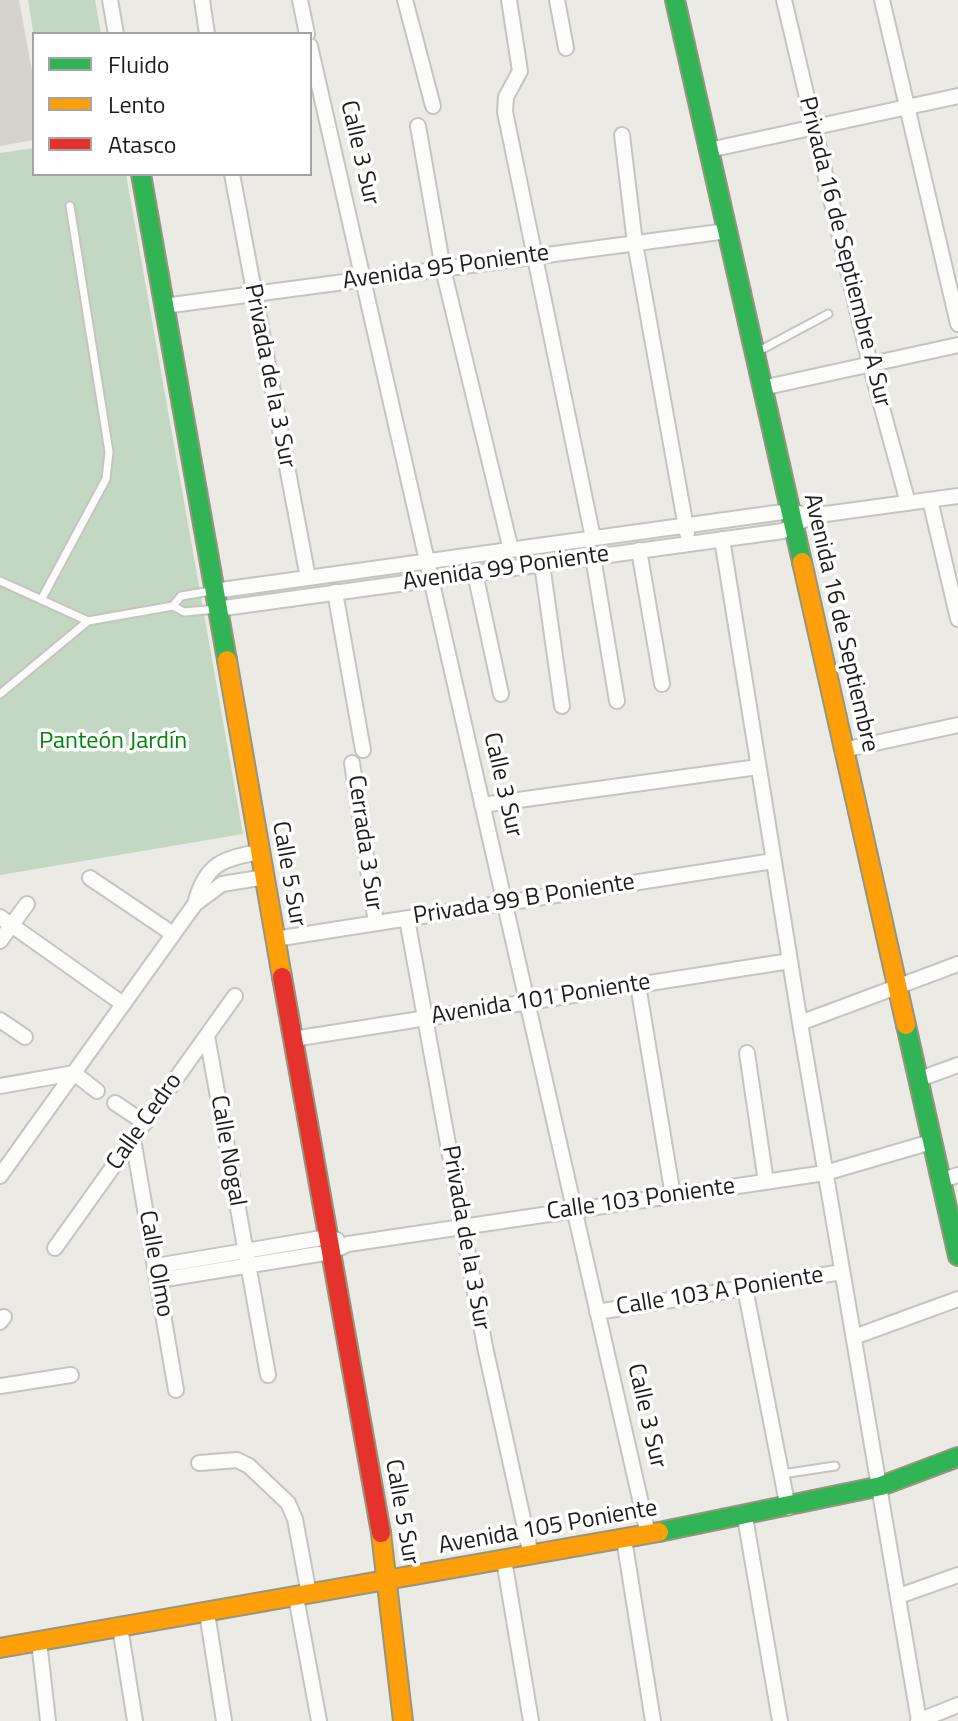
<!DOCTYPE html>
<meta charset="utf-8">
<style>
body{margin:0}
#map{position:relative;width:958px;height:1721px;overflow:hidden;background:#eceae4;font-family:"Titillium Web",sans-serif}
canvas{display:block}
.legend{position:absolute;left:32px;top:32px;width:280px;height:144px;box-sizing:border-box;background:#fff;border:2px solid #a5a5a5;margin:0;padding:10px 14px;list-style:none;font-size:24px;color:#1d1d1d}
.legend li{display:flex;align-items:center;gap:16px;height:40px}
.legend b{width:40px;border:2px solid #a5a5a5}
</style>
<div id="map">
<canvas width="958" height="1721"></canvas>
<ul class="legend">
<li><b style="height:10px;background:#30b455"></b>Fluido</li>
<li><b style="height:10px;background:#ff9f0a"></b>Lento</li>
<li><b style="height:10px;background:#e5322d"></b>Atasco</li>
</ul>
</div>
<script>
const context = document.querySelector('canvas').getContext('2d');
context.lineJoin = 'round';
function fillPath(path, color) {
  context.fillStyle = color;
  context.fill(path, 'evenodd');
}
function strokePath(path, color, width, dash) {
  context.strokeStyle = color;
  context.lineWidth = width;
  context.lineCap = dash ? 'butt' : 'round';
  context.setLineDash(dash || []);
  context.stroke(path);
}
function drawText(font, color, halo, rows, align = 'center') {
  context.font = font + ' "Titillium Web",sans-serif';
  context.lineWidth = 7;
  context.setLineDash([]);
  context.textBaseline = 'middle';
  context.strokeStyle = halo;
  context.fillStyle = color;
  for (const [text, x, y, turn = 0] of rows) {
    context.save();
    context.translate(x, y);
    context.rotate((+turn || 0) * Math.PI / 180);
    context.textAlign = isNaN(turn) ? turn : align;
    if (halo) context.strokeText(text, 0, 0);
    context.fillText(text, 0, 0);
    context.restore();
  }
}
fillPath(new Path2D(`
 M28,0H95L101,34L34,37Z
 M34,148V174H126L243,834L0,875V153Z`), '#c2d8c2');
fillPath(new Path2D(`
 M0,0H19L34,82V140L0,146Z`), '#d6d3cf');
const lane = new Path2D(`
 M757,352L828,314
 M0,581L88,621L173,606L181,596L211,591
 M41,600L106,479L109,452L70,206
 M173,606L184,612L217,609
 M0,694L88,621
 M782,1474L835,1466`);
const street = new Path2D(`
 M110,0L116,34
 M202,0L207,34
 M300,0L307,34
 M405,0L433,106
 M509,0L520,71L506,97L505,112L593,538
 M557,0L566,48
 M784,0L870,364L908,503
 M882,0L958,324
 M310,46L648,1534
 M418,126L443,269L511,550
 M622,135L635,243L687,533
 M709,150L958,96
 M232,174L308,578
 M164,306L727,231
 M762,388L958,345
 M930,500L958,619
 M722,539L800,1023L919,1721
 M639,550L662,684
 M593,557L617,701
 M542,564L562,706
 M475,573L501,694
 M214,591L790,511L799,513
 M335,592L363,750
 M217,609L783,531L811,516L958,496
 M843,750L958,725
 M352,763L376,923
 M482,805L758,767
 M90,878L173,934
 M195,904C205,864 223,858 260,852
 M0,917L123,1004
 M407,919L485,1347L531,1555
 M275,939L773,861
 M0,941L27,904
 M638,985L673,1196
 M0,1020L25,1037
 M800,1023L958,964
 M207,1036L268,1375
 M293,1039L790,961
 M747,1053L766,1182
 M917,1080L958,1065
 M0,1086L74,1073L97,1091
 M115,1103L145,1123
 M133,1139L176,1390
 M0,1176L195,904L222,884L265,877
 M939,1181L958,1175
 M55,1248L235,996
 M156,1266L328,1237L337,1240
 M159,1280L331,1252L348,1244L825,1173L931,1142
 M745,1288L788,1508
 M597,1312L842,1272
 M0,1322L4,1317
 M854,1337L958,1299
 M0,1386L71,1375
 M199,1463L237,1460L249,1466L288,1503L295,1519L309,1594
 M745,1517L780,1721
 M624,1539L653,1721
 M504,1560L531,1721
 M899,1596L958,1575
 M296,1597L319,1721
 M207,1613L224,1721
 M120,1627L135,1721
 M39,1641L48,1721
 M918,1721L958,1705`);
const fast = new Path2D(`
 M675,0L802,562
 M141,174L227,660
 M906,1025L958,1256
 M659,1532L881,1486L958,1457`);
const slow = new Path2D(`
 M802,562L906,1025
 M227,660L282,977
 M381,1533L403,1721
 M0,1648L659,1532`);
const jam = new Path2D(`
 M282,977L381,1533`);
strokePath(lane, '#c4c4c1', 11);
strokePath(street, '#c4c4c1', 18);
strokePath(fast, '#95967c', 22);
strokePath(slow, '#95967c', 22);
strokePath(jam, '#95967c', 22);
strokePath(lane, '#fcfcfb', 7);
strokePath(street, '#fcfcfb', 14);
strokePath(fast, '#30b455', 18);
strokePath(slow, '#ff9f0a', 18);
strokePath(jam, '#e5322d', 18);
drawText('24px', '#1d1d1d', '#fff', [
 ["Calle 3 Sur",359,153,77],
 ["Privada 16 de Septiembre A Sur",844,252,76],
 ["Avenida 95 Poniente",446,268,-8],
 ["Privada de la 3 Sur",269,376,79],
 ["Avenida 99 Poniente",506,569,-8],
 ["Avenida 16 de Septiembre",840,623,77],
 ["Calle 3 Sur",502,785,77],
 ["Cerrada 3 Sur",364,843,82],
 ["Calle 5 Sur",288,874,80],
 ["Privada 99 B Poniente",524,900,-9],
 ["Avenida 101 Poniente",541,1000,-9],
 ["Calle Cedro",145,1122,-55],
 ["Calle Nogal",227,1151,80],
 ["Calle 103 Poniente",641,1200,-8],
 ["Privada de la 3 Sur",465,1238,80],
 ["Calle Olmo",155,1264,80],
 ["Calle 103 A Poniente",720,1292,-9],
 ["Calle 3 Sur",646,1416,77],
 ["Calle 5 Sur",401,1512,80],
 ["Avenida 105 Poniente",548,1528,-10]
]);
drawText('24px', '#00850b', '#fff', [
 ["Panteón Jardín",113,742]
]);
</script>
